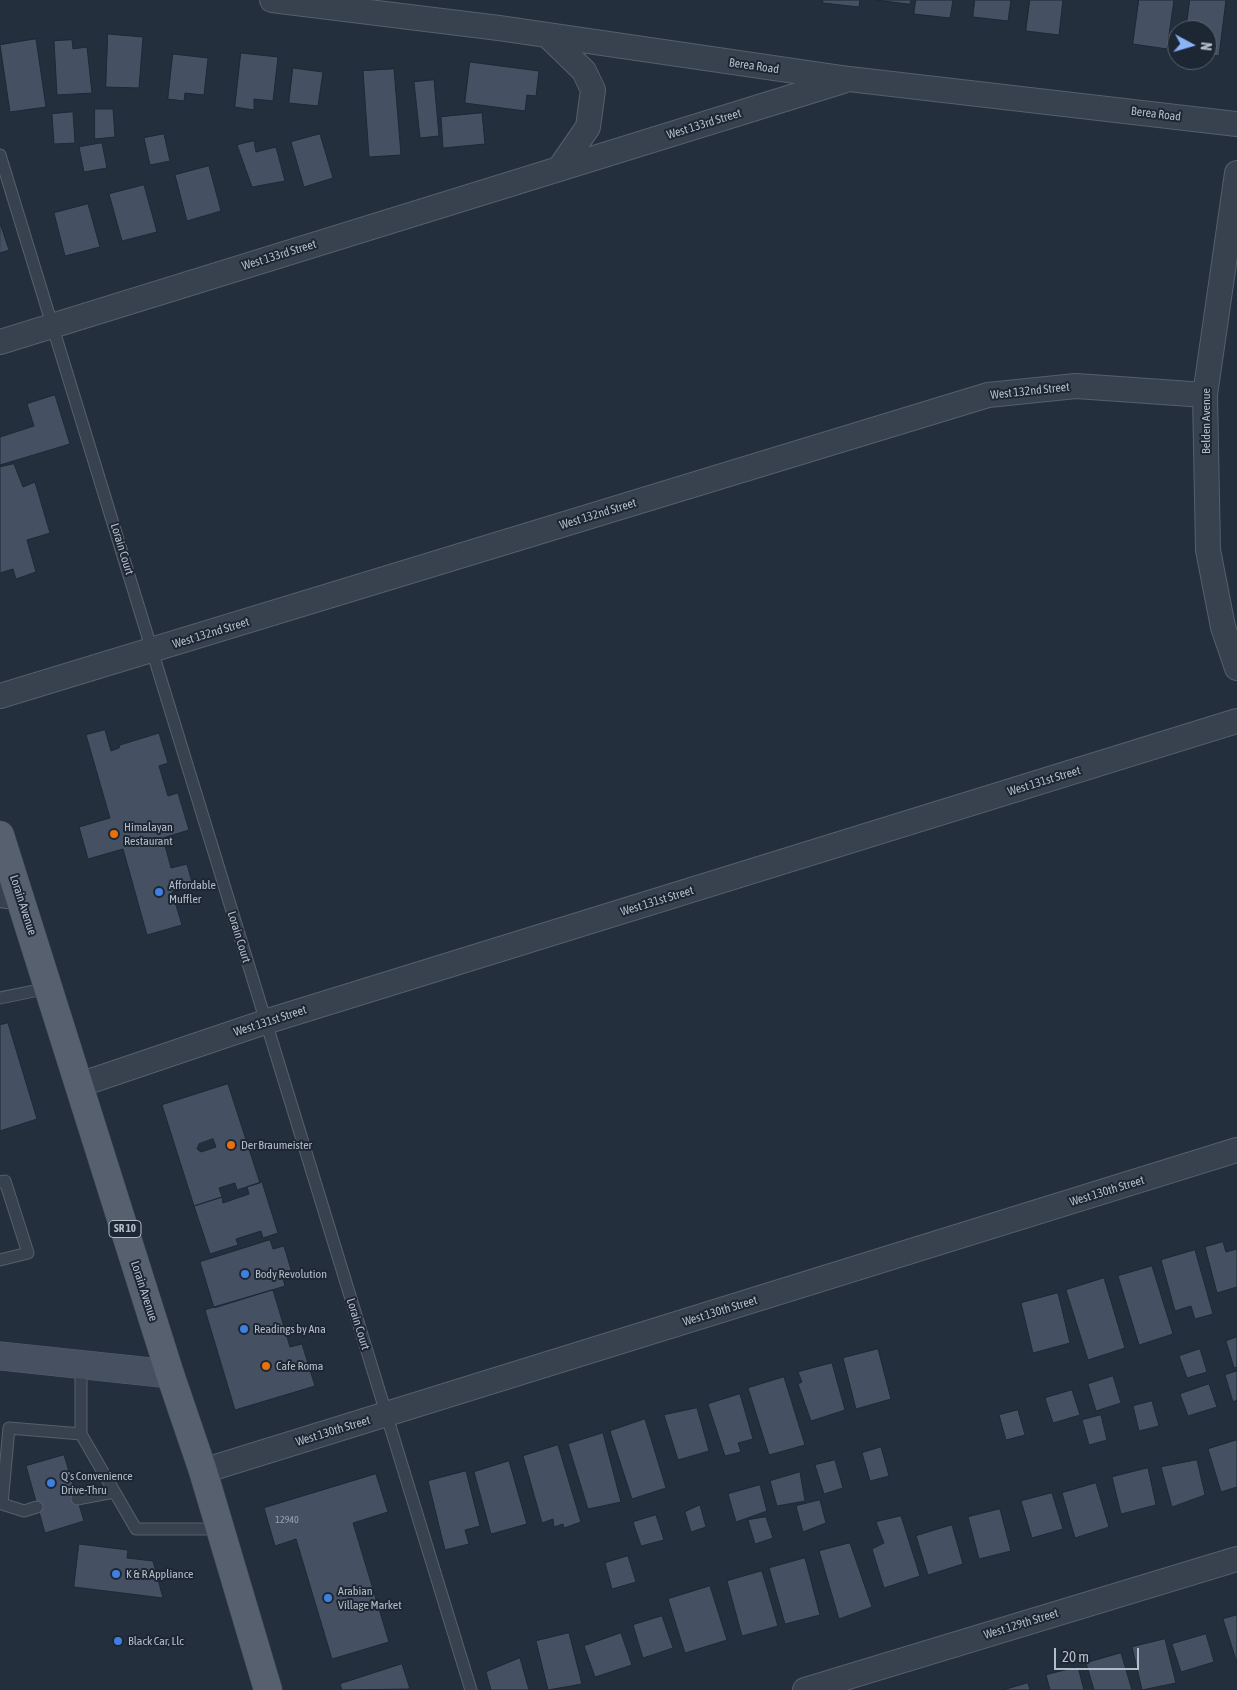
<!DOCTYPE html>
<style>
body{margin:0}
#map{position:relative;width:1237px;height:1690px;overflow:hidden;background:#242f3e;font-family:"Asap Condensed",sans-serif}
canvas{display:block}
.north{position:absolute;left:1167px;top:20px;width:50px;height:50px;box-sizing:border-box;background:#1d2633;border:1px solid #59626f;border-radius:50%;rotate:96deg;font-size:14px;font-weight:700;line-height:20px;text-align:center;color:#b4bcc9}
.north::after{content:'';display:block;margin:auto;width:18px;height:22px;background:#8ab4f8;clip-path:polygon(50% 0,100% 100%,50% 72%,0 100%)}
.scale{position:absolute;left:1054px;top:1648px;width:85px;height:22px;box-sizing:border-box;border:2px solid #b4bcc9;border-top:0;padding-left:6px;font-size:15px;line-height:18px;white-space:nowrap;color:#b4bcc9;-webkit-text-stroke:4px #1d2633;paint-order:stroke}
</style>
<div id="map">
<canvas width="1237" height="1690"></canvas>
<div class="north">N</div>
<div class="scale">20 m</div>
</div>
<script>
const context = document.querySelector('canvas').getContext('2d');
context.lineJoin = 'round';
function fillPath(path, color) {
  context.fillStyle = color;
  context.fill(path, 'evenodd');
}
function strokePath(path, color, width, dash) {
  context.strokeStyle = color;
  context.lineWidth = width;
  context.lineCap = dash ? 'butt' : 'round';
  context.setLineDash(dash || []);
  context.stroke(path);
}
function drawText(font, color, halo, rows, align = 'center') {
  context.font = font + ' "Asap Condensed",sans-serif';
  context.lineWidth = 4;
  context.setLineDash([]);
  context.textBaseline = 'middle';
  context.strokeStyle = halo;
  context.fillStyle = color;
  for (const [text, x, y, turn = 0] of rows) {
    context.save();
    context.translate(x, y);
    context.rotate((+turn || 0) * Math.PI / 180);
    context.textAlign = isNaN(turn) ? turn : align;
    if (halo) context.strokeText(text, 0, 0);
    context.fillText(text, 0, 0);
    context.restore();
  }
}
const building = new Path2D(`
 M823,0H860L859,7L823,3Z
 M876,0H911L910,4Z
 M916,0H953L950,18L914,14Z
 M975,0H1011L1008,21L973,17Z
 M1030,0H1063L1059,35L1026,31Z
 M1139,0H1174L1167,49L1133,44Z
 M1190,0H1226L1219,56L1207,54V30H1186Z
 M108,34L143,37L139,88L106,87Z
 M36,39L46,107L10,112L0,45Z
 M72,40L73,49L87,47L92,93L57,95L54,41Z
 M241,53L278,57L273,101L254,99V110L235,107Z
 M173,54L208,58L204,95L185,93L184,101L168,99Z
 M470,62L539,71L536,96L527,95L525,111L465,103Z
 M293,68L323,72L318,106L289,103Z
 M394,69L401,155L369,157L363,71Z
 M434,80L439,136L420,138L414,82Z
 M95,109H113L115,137L95,139Z
 M73,112L75,143L54,144L52,114Z
 M482,113L485,144L443,148L441,117Z
 M164,134L170,161L150,165L144,138Z
 M320,134L333,178L304,187L291,142Z
 M254,141L256,152L276,147L285,181L252,187L237,145Z
 M102,143L107,168L84,172L79,147Z
 M209,166L221,211L187,221L175,175Z
 M144,185L157,232L122,241L109,194Z
 M88,204L100,247L65,256L54,213Z
 M0,223L9,250L0,253Z
 M55,395L70,444L0,465V437L34,426L27,404Z
 M14,464L23,487L35,482L50,533L27,540L36,572L16,579L13,569L0,573V467Z
 M105,730L111,751L119,748L120,745L159,733L168,763L159,766L168,796L178,793L189,830L163,838L171,868L187,864L193,886L172,892L182,925L147,935L123,849L88,859L79,827L110,818L86,735Z
 M8,1023L37,1119L0,1131V1025Z
 M228,1084L260,1183L237,1190L235,1183L219,1188L222,1197L194,1206L162,1105ZM213,1139L216,1147L201,1152L197,1149L199,1144Z
 M262,1182L278,1233L263,1238L261,1231L236,1239L238,1245L210,1254L194,1206L222,1197L223,1203L249,1194L247,1187Z
 M270,1240L273,1249L284,1246L292,1273L282,1275L285,1286L214,1308L200,1262Z
 M1223,1242L1226,1252L1237,1249V1287L1217,1293L1205,1247Z
 M1195,1250L1213,1314L1195,1319L1191,1306L1175,1311L1161,1260Z
 M1152,1266L1173,1334L1139,1345L1118,1276Z
 M1104,1278L1125,1348L1088,1360L1066,1290Z
 M273,1290L290,1347L302,1344L315,1386L235,1410L205,1310Z
 M1058,1293L1070,1343L1033,1353L1021,1303Z
 M1237,1337V1367L1234,1368L1226,1341Z
 M878,1349L891,1399L856,1409L843,1358Z
 M1200,1349L1207,1372L1187,1378L1179,1356Z
 M832,1363L845,1410L811,1421L798,1384L802,1382L798,1372Z
 M1237,1371V1400L1233,1402L1225,1375Z
 M1113,1376L1121,1403L1096,1411L1088,1384Z
 M784,1377L805,1445L769,1455L748,1388Z
 M1209,1384L1217,1407L1188,1416L1180,1394Z
 M1072,1390L1080,1415L1053,1423L1045,1398Z
 M740,1394L753,1439L738,1443L741,1452L725,1456L708,1404Z
 M1152,1401L1159,1426L1139,1431L1133,1406Z
 M697,1408L709,1451L678,1460L664,1415Z
 M1018,1410L1025,1435L1006,1440L999,1415Z
 M1101,1415L1107,1440L1089,1445L1082,1420Z
 M645,1419L666,1488L632,1499L610,1431Z
 M603,1433L621,1502L588,1509L568,1444Z
 M1237,1440V1487L1221,1492L1208,1449Z
 M558,1445L581,1522L564,1528L563,1524L554,1527L553,1519L542,1523L523,1456Z
 M881,1447L889,1476L870,1481L862,1453Z
 M64,1455L84,1521L45,1533L26,1466Z
 M835,1460L843,1488L824,1494L815,1465Z
 M1197,1460L1205,1495L1172,1507L1161,1467Z
 M509,1461L527,1524L491,1534L474,1472Z
 M1148,1468L1156,1505L1121,1514L1112,1477Z
 M466,1471L480,1526L465,1530L469,1544L445,1550L428,1481Z
 M800,1472L805,1501L777,1506L770,1481Z
 M376,1474L388,1512L353,1523L389,1642L332,1659L296,1539L275,1546L264,1508Z
 M1096,1483L1109,1527L1075,1538L1062,1493Z
 M760,1485L767,1511L736,1522L728,1494Z
 M1052,1493L1063,1529L1032,1538L1021,1501Z
 M820,1500L826,1523L803,1532L796,1506Z
 M700,1505L706,1527L691,1532L685,1512Z
 M1000,1509L1011,1551L979,1559L968,1517Z
 M656,1515L664,1540L641,1546L633,1522Z
 M901,1516L920,1576L884,1588L872,1549L884,1543L876,1522Z
 M766,1517L773,1538L755,1544L748,1520Z
 M952,1525L963,1564L928,1575L916,1536Z
 M850,1543L872,1607L839,1619L819,1551Z
 M79,1544L128,1550L127,1558L153,1561L163,1598L74,1587Z
 M628,1556L636,1582L612,1589L605,1563Z
 M805,1558L820,1615L785,1624L769,1568Z
 M762,1571L778,1626L742,1636L727,1581Z
 M710,1586L727,1640L685,1653L668,1599Z
 M1237,1615V1663L1223,1619Z
 M662,1616L673,1648L643,1658L633,1625Z
 M569,1633L582,1684L548,1690L536,1641Z
 M621,1633L632,1665L595,1677L584,1646Z
 M1206,1634L1214,1662L1181,1672L1172,1644Z
 M1165,1639L1176,1683L1142,1690L1132,1647Z
 M1121,1653L1132,1690H1094L1086,1663Z
 M520,1658L529,1690H491L486,1672Z
 M402,1664L410,1689L342,1690L340,1684Z
 M1078,1667L1084,1690H1050L1046,1675Z
 M1028,1683L1030,1690H1003Z`);
fillPath(building, '#455162');
strokePath(building, '#1f2835', 1);
const service = new Path2D(`
 M0,155L471,1690
 M0,998L49,988
 M0,1182L5,1181L28,1253L0,1260
 M81,1365V1434L136,1529H220
 M77,1499L114,1492
 M37,1507L24,1511L2,1504L9,1428L81,1434`);
const minor = new Path2D(`
 M272,0L499,28L849,79L1237,124
 M548,36L584,71L593,90L588,127L559,169
 M1237,173L1205,395L1208,550L1223,627L1237,668
 M0,342L843,81
 M0,696L988,395L1076,386L1205,395
 M0,895L21,898
 M79,1085L265,1022L1237,721
 M203,1471L1237,1150
 M805,1690L1237,1559`);
const secondary = new Path2D(`
 M0,1356L170,1374`);
const primary = new Path2D(`
 M0,835L170,1374L203,1471L268,1690`);
strokePath(service, '#565f6c', 13);
strokePath(minor, '#565f6c', 26);
strokePath(secondary, '#565f6c', 29);
strokePath(primary, '#414a57', 29);
strokePath(service, '#38414e', 11);
strokePath(minor, '#38414e', 24);
strokePath(secondary, '#465061', 28);
strokePath(primary, '#56606e', 28);
for (const [x, y, r, color] of [
 [114,834,5,"#e8710a"],
 [159,892,5,"#3f7fe0"],
 [231,1145,5,"#e8710a"],
 [245,1274,5,"#3f7fe0"],
 [244,1329,5,"#3f7fe0"],
 [266,1366,5,"#e8710a"],
 [51,1483,5,"#3f7fe0"],
 [116,1574,5,"#3f7fe0"],
 [328,1598,5,"#3f7fe0"],
 [118,1641,5,"#3f7fe0"]
]) {
  const dot = new Path2D();
  dot.arc(x, y, r, 0, 2 * Math.PI);
  context.fillStyle = color;
  context.fill(dot);
  strokePath(dot, '#1d2633', 2);
}
drawText('10px', '#98a1af', null, [
 ["12940",287,1520]
]);
for (const [x, y, w] of [
 [125,1229,32]
]) {
  const box = new Path2D();
  box.roundRect(x - w / 2, y - 8.5, w, 17, 4);
  context.fillStyle = '#1d2633';
  context.fill(box);
  strokePath(box, '#b4bcc9', 1);
}
drawText('bold 11px', '#b4bcc9', null, [
 ["SR 10",125,1229]
]);
drawText('12px', '#b4bcc9', '#1d2633', [
 ["Berea Road",754,66,8],
 ["Berea Road",1156,114,7],
 ["West 133rd Street",704,124,-17],
 ["West 133rd Street",279,255,-17],
 ["West 132nd Street",1030,391,-6],
 ["Belden Avenue",1206,421,-90],
 ["West 132nd Street",598,514,-17],
 ["Lorain Court",122,549,73],
 ["West 132nd Street",211,633,-17],
 ["West 131st Street",1044,781,-17],
 ["West 131st Street",657,901,-17],
 ["Lorain Avenue",23,905,72],
 ["Lorain Court",239,937,73],
 ["West 131st Street",270,1021,-18],
 ["West 130th Street",1107,1191,-17],
 ["Lorain Avenue",144,1291,72],
 ["West 130th Street",720,1311,-17],
 ["Lorain Court",358,1324,73],
 ["West 130th Street",333,1431,-17],
 ["West 129th Street",1021,1624,-17]
]);
drawText('12px', '#b4bcc9', '#1d2633', [
 ["Himalayan",124,827],
 ["Restaurant",124,841],
 ["Affordable",169,885],
 ["Muffler",169,899],
 ["Der Braumeister",241,1145],
 ["Body Revolution",255,1274],
 ["Readings by Ana",254,1329],
 ["Cafe Roma",276,1366],
 ["Q's Convenience",61,1476],
 ["Drive-Thru",61,1490],
 ["K & R Appliance",126,1574],
 ["Arabian",338,1591],
 ["Village Market",338,1605],
 ["Black Car, Llc",128,1641]
], 'left');
</script>
